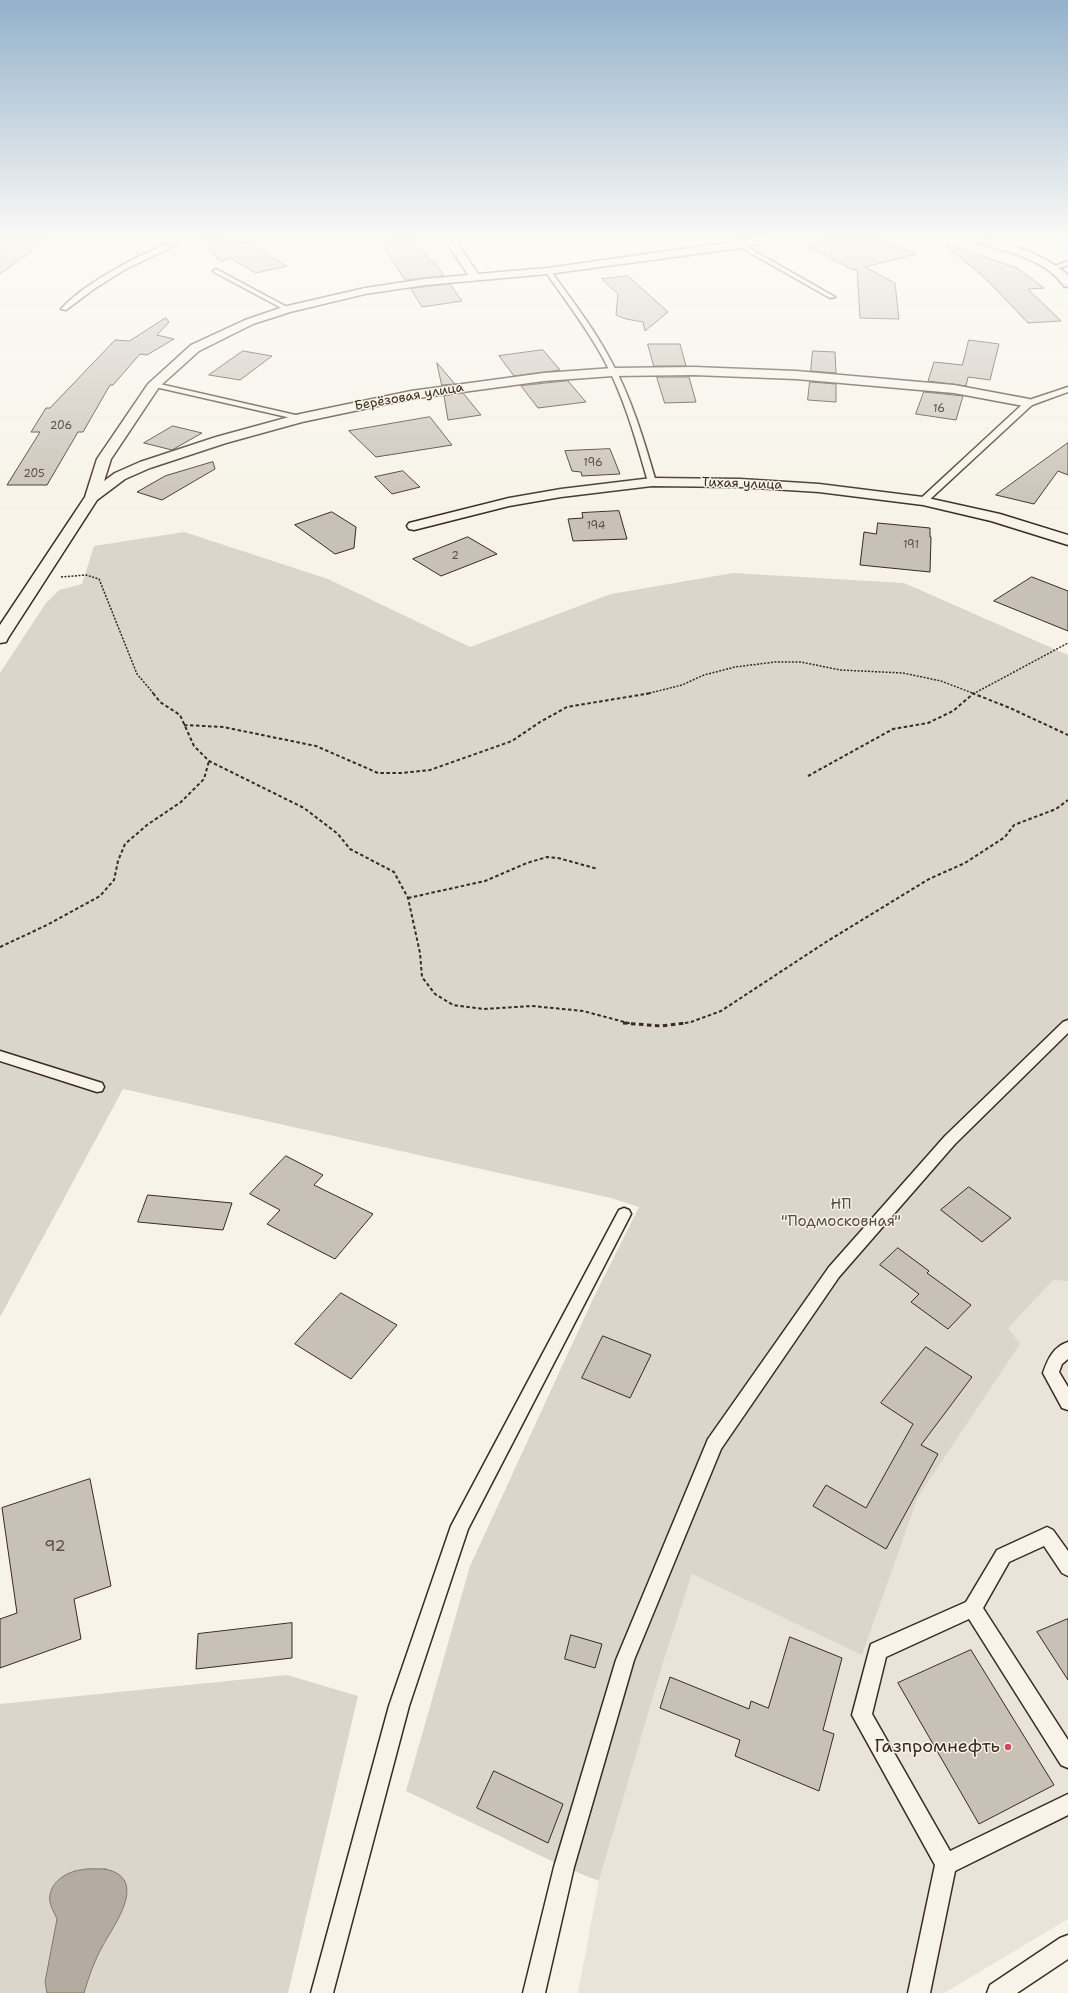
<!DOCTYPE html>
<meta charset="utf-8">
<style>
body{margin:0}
canvas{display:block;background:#f7f3e8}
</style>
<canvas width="1068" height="1993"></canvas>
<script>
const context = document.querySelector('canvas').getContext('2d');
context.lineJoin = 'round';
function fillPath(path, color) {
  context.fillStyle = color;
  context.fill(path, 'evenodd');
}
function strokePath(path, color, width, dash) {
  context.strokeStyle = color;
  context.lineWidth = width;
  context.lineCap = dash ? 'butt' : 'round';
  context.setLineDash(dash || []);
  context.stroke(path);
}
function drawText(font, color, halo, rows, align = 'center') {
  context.font = font + ' "Shantell Sans",sans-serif';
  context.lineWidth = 3;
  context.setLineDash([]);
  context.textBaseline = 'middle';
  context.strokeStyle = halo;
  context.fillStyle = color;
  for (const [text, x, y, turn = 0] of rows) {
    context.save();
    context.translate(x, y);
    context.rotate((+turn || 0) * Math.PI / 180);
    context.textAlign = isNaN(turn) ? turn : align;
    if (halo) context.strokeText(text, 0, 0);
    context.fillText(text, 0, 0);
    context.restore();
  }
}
fillPath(new Path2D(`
 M1053,1279L1068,1281V1919L944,1993H578L599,1881L662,1666L692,1574L862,1654L918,1497L1019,1344L1007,1328Z`), '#e9e4d9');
fillPath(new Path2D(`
 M184,532L328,579L470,647L611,594L733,573L904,583L1068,655V1281L1053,1280L1008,1328L1020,1344L918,1497L862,1655L692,1574L662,1666L599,1881L564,1867L406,1791L470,1566L593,1299L639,1207L611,1198L123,1089L0,1317V673L46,603L59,590L82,584L94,546Z
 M287,1675L358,1696L288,1993H0V1704Z`), '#dbd6cb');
const water = new Path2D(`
 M105,1869C150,1878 114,1925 102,1947C94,1962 89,1976 84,1993H47L45,1982L57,1919C54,1912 48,1903 50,1895C52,1881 67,1872 80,1870C88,1868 97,1869 105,1869Z`);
fillPath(water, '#b4aca0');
strokePath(water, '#84786c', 1);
const building = new Path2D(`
 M0,239H48L0,274Z
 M202,239H229L233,244L253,241L264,253L287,266L256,273L230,258L221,262Z
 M388,239H415L430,261H434L444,276L405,280L382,243L390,242Z
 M832,239H878L916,254L865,267L895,283L899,319L860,318L857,269L853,270L805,245Z
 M947,244L1017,268L1044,288L1028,289L1061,321L1028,323L985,278L946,246Z
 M628,276L668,312L645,331L643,322L626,319L616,315L618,294L602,279Z
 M450,284L462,301L422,307L411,289Z
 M166,318L169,322L157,335L174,339L147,355L140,354L113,385H110L83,432H78L47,485H7L40,432H31L46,408H50L115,340L129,341Z
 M969,340L999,344L990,380L968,377L966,386L928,381L934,362L962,365Z
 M648,344H680L686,366H654Z
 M543,350L560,370L514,376L499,356Z
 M243,351L272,356L240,380L209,375Z
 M813,351L835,352L836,373L811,371Z
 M437,363L455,384L442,385Z
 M657,377H689L696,402L665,403Z
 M568,381L586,402L538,408L521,386Z
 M810,382L836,384V402L808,400Z
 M924,392L963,396L956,420L916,414Z
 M463,393L481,415L448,420L444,396Z
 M430,417L452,445L376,457L349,431Z
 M173,426L202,433L172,450L144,443Z
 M1068,443V475L1058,471L1034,504L996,495Z
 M610,449L620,474L582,476L581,472L572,471L565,451Z
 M213,462L215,469L162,500L137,492L165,476Z
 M403,471L420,487L392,494L375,477Z
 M619,511L627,539L573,541L568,519L583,518L582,513Z
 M332,512L356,527L354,548L335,554L295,525Z
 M878,523L930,528V537H931L930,572L860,565L864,532L876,534Z
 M468,537L497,554L441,576L413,559Z
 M1032,577L1068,591V631L994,601Z
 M286,1156L323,1175L314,1185L373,1214L335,1259L267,1224L280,1210L250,1194Z
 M969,1187L1011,1218L982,1242L941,1210Z
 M148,1195L232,1203L223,1230L138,1222Z
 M898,1248L929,1271L927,1273L971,1305L948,1329L911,1302L919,1294L880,1265Z
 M341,1293L397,1325L351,1379L295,1344Z
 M603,1336L651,1355L630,1398L582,1378Z
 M926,1347L972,1377L921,1445L938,1454L886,1549L813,1506L826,1485L866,1508L913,1424L881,1403Z
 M90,1479L111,1586L74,1599L81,1639L0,1668V1619L17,1613L2,1508Z
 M1068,1619V1680L1037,1632Z
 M292,1623V1658L196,1669L198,1634Z
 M571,1635L602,1644L595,1668L565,1659Z
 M790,1637L842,1658L823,1730L834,1734L819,1791L735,1756L740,1740L660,1708L670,1677L749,1709L751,1701L768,1708Z
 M971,1650L1054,1785L979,1824L898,1683Z
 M494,1771L563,1804L548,1843L477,1808Z`);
fillPath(building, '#c8c1b6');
strokePath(building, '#3b2a1e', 1);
const service = new Path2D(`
 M179,239H188L124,270L94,289L66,310L61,309C85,282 144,252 179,239Z
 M738,244H742L835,297L830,298L738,246Z
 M1068,261V265L1053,270L1050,268Z
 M216,269L289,308L290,309L285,310L214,272L213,271Z
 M546,270H550C571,299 593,327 610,359C631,397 644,440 656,482L655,484L652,485L648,482C636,440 624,396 603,358C586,327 565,300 545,271Z
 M151,382L300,416L304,418L300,420L151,386Z
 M1068,387V392L1032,405L926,503H920V499L1026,401Z
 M1068,1020V1033L955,1144L839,1277L721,1449L634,1660L574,1867L545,1993H523L554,1867L616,1660L708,1439L829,1267L945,1136L1063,1022Z
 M0,1051L102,1083L104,1087L102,1091L97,1092L0,1061Z
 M624,1208L629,1210L631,1214L468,1529L409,1706L333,1993H311L389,1706L451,1526L619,1210Z
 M1068,1342V1359L1062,1364L1059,1372L1068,1387V1410L1062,1408L1043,1373C1048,1359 1053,1347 1068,1342Z
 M1047,1527L1053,1530L1068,1551V1576L1062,1573L1044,1546L1009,1562L983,1608L1068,1740V1768L1061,1765L969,1619L886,1657L872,1714L950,1851L1068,1794V1815L955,1871L930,1993H908L935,1865L852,1715L869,1651L871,1644L966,1602L997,1550Z
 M1068,1935V1959L1017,1993H987L990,1985L1060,1938Z`);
const minor = new Path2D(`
 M442,239H454L457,242L478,274L548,268L752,239H772L771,241L740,248L548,274L425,285L365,294L290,312L253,324L199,351L159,387L111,459L104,481L115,473L140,462L216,437L300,414L411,391L544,373L613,368L694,367L796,371L954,385L1029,399L1035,403L1029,407L954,393L796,379L694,375L613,376L544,381L411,399L302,422L226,443L150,468L125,479L97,500L8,638L6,642L0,643V625L85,497L97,459L148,384L191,345L245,320L283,307L365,288L425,279L468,275L449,246Z
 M970,239C1003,239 1040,253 1066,273L1068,276V287L1064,286C1044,257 1003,251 971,241Z
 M652,478L740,479L819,484L923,497L1000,514L1068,535V545L991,521L923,505L819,492L740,487L652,486L561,497L509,506L414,530L409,529L407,526L409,523L509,498L561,489Z`);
strokePath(service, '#3b2a1e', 3);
strokePath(minor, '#3b2a1e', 3);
strokePath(new Path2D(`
 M61,577L86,575L99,579L137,674L154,694
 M646,694L682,685L704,675L735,667L775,662H801L840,670L903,673L941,681L975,694
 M973,694L1068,643`), '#3b2a1e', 1.5, [2, 1.5]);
strokePath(new Path2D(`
 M153,693L160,702L180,715L194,746L209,761L304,808L338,834L350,849L394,872L408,898L420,953L422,977L435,994L453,1005L484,1009L532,1006L583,1011L632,1024
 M972,693L1010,708L1068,735
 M184,725L223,727L316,746L378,773H401L430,770L512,741L540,722L567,707L651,693
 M808,776L893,729L928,723L953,711L974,693
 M408,898L485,881L527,863L547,857L558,858L598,869
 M0,947L47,925L100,896L114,880L118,861L125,844L147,825L181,802L204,779L209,761
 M679,1024L691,1022L721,1011L826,942L929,879L965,863L1005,837L1014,825L1056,809L1068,800`), '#3b2a1e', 2, [3.5, 2.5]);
strokePath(new Path2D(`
 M623,1023L661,1026L686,1023`), '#3b2a1e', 3, [4.5, 3.5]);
fillPath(service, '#f7f3e8');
fillPath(minor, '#f7f3e8');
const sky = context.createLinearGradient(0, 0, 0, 518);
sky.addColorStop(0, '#93b1cb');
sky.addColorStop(0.46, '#fbfaf5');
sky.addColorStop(1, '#fbfaf500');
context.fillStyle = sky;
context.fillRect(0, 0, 1068, 518);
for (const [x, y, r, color] of [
 [1008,1747,4,"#d1495b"]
]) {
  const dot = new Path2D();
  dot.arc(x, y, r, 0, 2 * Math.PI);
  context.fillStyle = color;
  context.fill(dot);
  strokePath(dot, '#f7f3e8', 1.5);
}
drawText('11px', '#5e5044', null, [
 ["16",939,409],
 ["206",61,426],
 ["196",593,463],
 ["205",34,474],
 ["194",596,526],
 ["191",911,545],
 ["2",455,556]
]);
drawText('13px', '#3b2a1e', '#f7f3e8', [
 ["Берёзовая улица",409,397,-10],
 ["Тихая улица",742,484,2]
]);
drawText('15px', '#5b4c41', '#f7f3e8', [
 ["НП",841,1205],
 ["\"Подмосковная\"",841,1222]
]);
drawText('16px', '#5e5044', null, [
 ["92",55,1547]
]);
drawText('18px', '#3b2a1e', '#f7f3e8', [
 ["Газпромнефть",1000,1747]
], 'right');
</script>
